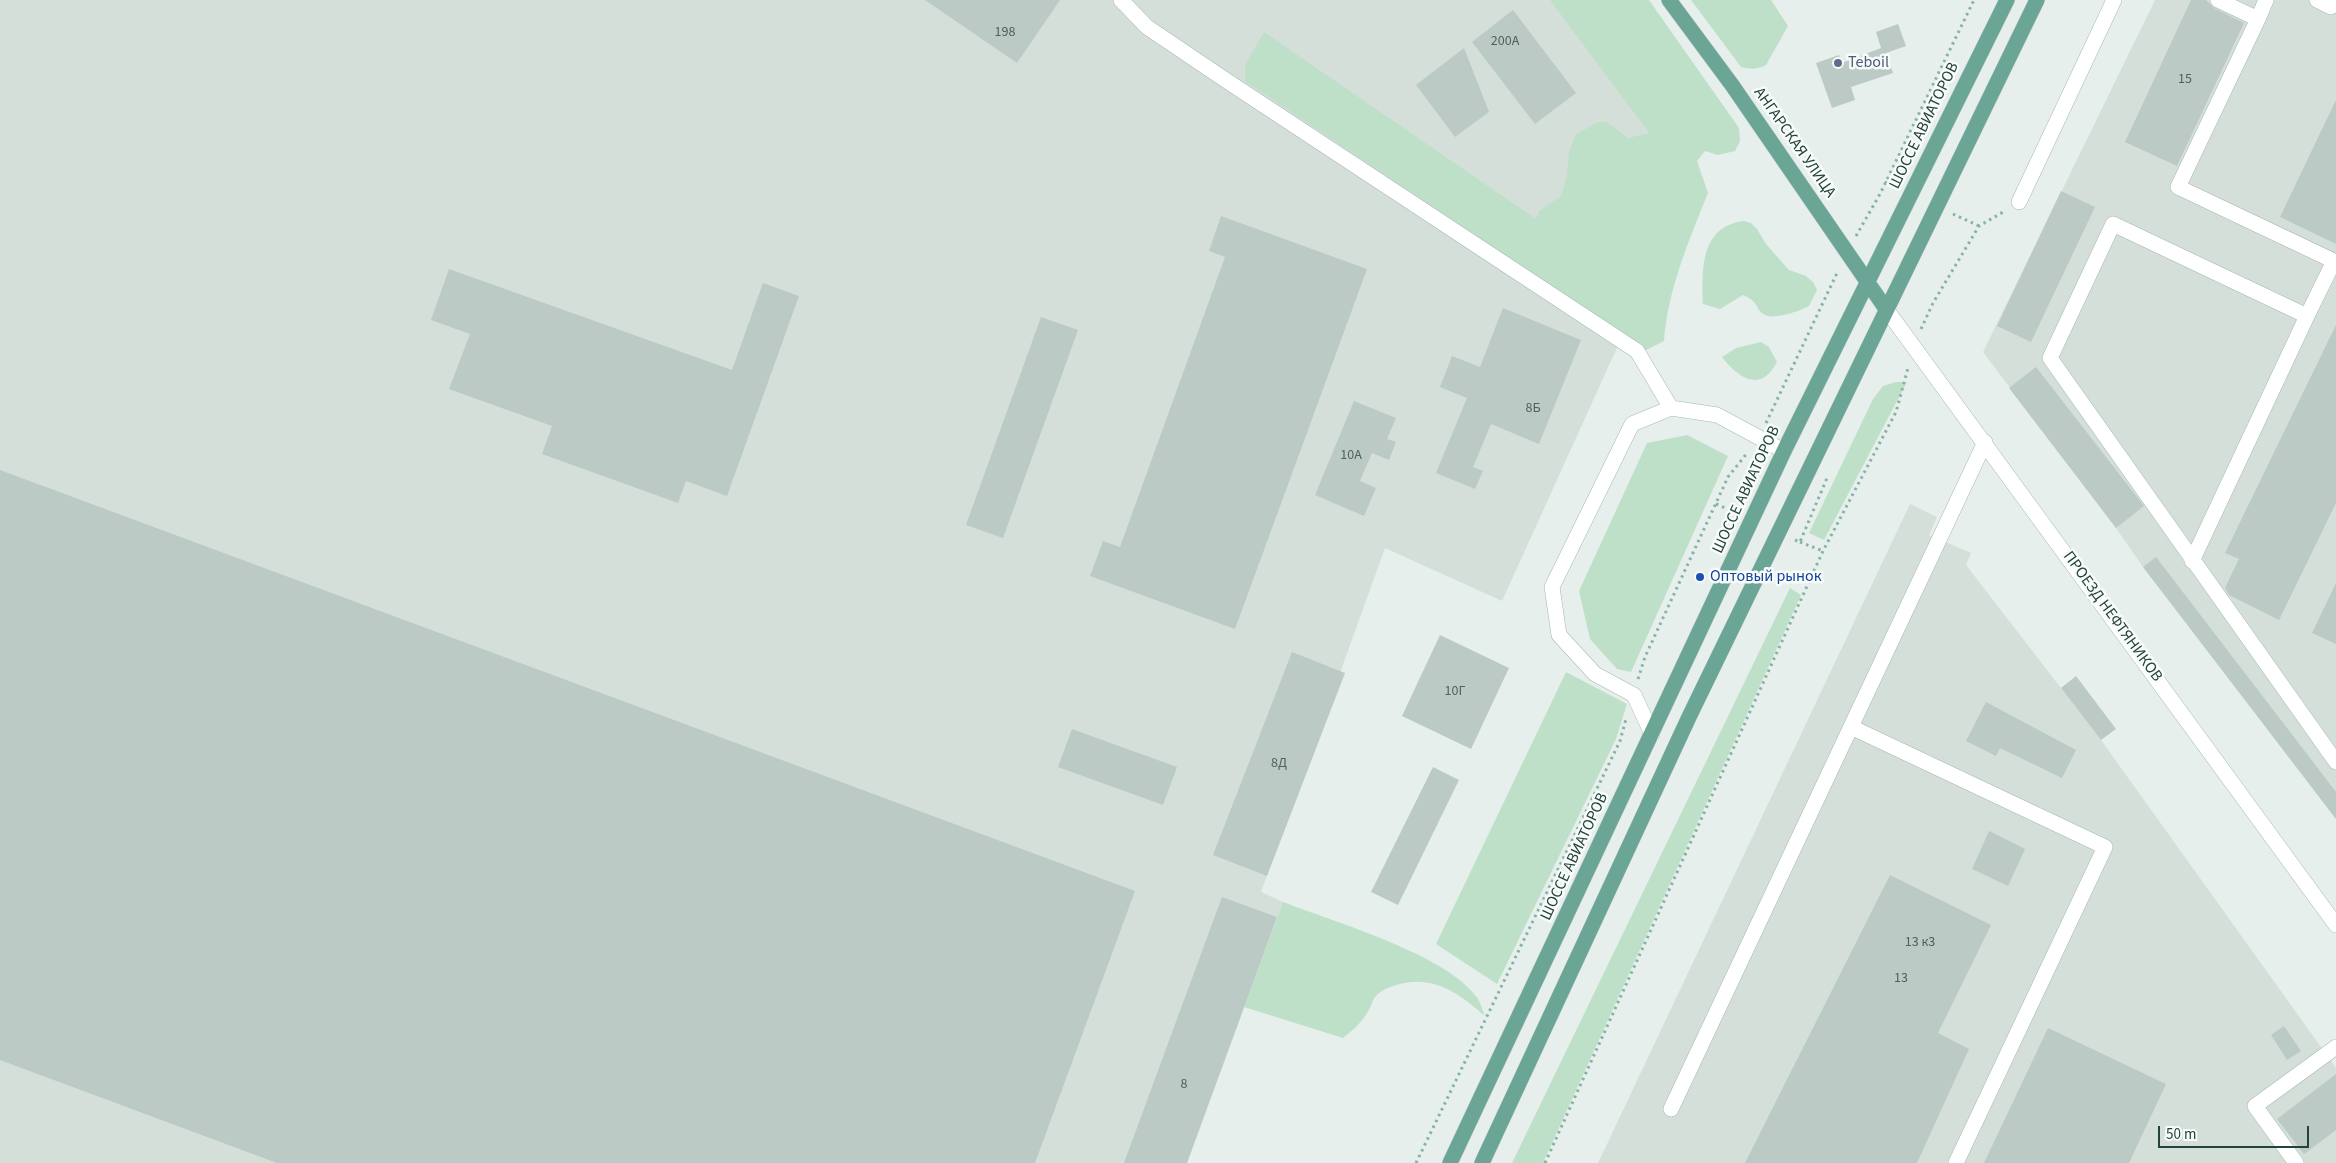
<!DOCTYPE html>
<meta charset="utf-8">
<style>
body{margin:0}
#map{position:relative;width:2336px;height:1163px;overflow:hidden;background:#e6efeb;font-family:"Source Sans 3",sans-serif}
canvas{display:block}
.scale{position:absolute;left:2158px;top:1126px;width:151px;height:22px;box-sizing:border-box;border:2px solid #24423a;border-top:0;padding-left:6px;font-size:15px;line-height:18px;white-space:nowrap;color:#24423a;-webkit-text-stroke:4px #f7fbf9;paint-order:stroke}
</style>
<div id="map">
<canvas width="2336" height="1163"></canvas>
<div class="scale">50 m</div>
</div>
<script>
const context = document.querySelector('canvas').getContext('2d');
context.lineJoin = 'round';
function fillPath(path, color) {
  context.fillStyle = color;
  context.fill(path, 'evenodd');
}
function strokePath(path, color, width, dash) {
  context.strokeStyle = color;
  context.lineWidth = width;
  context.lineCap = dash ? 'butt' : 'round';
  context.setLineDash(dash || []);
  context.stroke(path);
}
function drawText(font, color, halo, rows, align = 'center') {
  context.font = font + ' "Source Sans 3",sans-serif';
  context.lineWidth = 5;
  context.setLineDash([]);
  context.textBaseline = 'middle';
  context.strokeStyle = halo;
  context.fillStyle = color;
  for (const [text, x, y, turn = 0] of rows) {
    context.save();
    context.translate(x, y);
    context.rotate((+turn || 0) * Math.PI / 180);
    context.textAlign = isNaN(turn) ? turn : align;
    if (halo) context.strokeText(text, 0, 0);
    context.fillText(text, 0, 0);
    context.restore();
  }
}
fillPath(new Path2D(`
 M0,0H1552L1649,133L1620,341L1502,601L1385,548L1261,892L1283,902L1187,1163H0Z
 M2155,0H2336V819L2143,567L2116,528L1983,352Z
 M1910,504L1937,517L1929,535L1971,553L1966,565L2101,740L2336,1068V1163H1598Z`), '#d4dfda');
fillPath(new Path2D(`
 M1550,0H1649L1739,128L1740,141L1735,151L1718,155L1705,151L1697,161L1708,193C1689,240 1668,289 1664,341L1646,350L1245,81V65L1264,32L1536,219L1539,211L1561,196L1566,180L1569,153L1575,135L1598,122H1607L1628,138L1649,133Z
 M1691,0H1771L1788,26L1766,65C1757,70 1750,69 1741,67Z
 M1743,221L1751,223L1757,229L1766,244L1789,270L1806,276L1813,282L1817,290L1809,306C1801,311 1771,321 1763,314C1754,306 1759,302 1743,295L1720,309L1703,304C1702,270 1700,227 1743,221Z
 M1761,342L1769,347L1777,362C1761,393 1739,379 1722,357L1736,348Z
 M1896,382H1907L1824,540L1809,533L1873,399L1883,386Z
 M1687,435L1728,456L1631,672L1617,669L1590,639L1579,591L1647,443Z
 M1790,588L1801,595L1543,1163H1512Z
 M1566,672L1627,704L1616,739L1497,984L1436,944Z
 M1283,902C1332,921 1444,954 1475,995C1480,1000 1482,1009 1485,1016C1460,994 1434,975 1400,984C1392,986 1381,990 1376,996C1372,1000 1371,1008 1367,1013C1361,1023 1352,1031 1343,1038L1244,1007Z`), '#bfe0c8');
fillPath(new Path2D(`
 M925,0H1060L1017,63Z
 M2191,0H2206L2214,8L2244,23L2177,166L2125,142Z
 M1513,10L1576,93L1535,124L1472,42Z
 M1898,24L1906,46L1886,53L1893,73L1851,87L1855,100L1832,108L1816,63L1839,55L1842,63L1881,48L1876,32Z
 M1464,48L1489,112L1455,137L1416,85Z
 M2336,100V244L2280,217Z
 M2061,191L2095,207L2031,342L1997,326Z
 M1221,216L1367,269L1235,629L1090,576L1103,541L1120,547L1225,257L1209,251Z
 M449,269L732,370L763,283L799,296L727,496L686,481L678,503L542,454L552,426L449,389L470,334L431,320Z
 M1503,308L1581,340L1539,444L1491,424L1473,467L1483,471L1475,489L1436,473L1467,398L1440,387L1452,356L1480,367Z
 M1041,317L1078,330L1003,538L966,525Z
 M2336,325V503L2279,620L2229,595L2225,588L2239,559L2225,553Z
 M2036,367L2144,506L2116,528L2009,388Z
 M1354,401L1396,418L1387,439L1396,442L1389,460L1372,453L1360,481L1376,488L1364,516L1315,495Z
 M0,470L1135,891L1035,1163H277L0,1060Z
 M2156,557L2336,792V819L2143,567Z
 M2336,583V644L2312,633Z
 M1440,635L1509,668L1471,749L1402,716Z
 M1292,652L1345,673L1267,876L1213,855Z
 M2076,676L2116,729L2101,740L2061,688Z
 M1986,702L2076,750L2062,778L2000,748L1996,756L1966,741Z
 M1072,729L1177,767L1163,805L1058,767Z
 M1433,767L1459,780L1398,905L1371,892Z
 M1989,831L2025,849L2008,886L1972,869Z
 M1890,875L1991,925L1938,1033L1969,1049L1917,1163H1745Z
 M1222,897L1277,917L1187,1163H1124Z
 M2284,1026L2301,1051L2287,1060L2271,1035Z
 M2048,1028L2166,1084L2129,1163H1984Z
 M2336,1074V1130L2304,1154L2277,1119Z`), '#bbcac4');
const minor = new Path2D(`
 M1121,0L1147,27L1227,81L1637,351L1671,408
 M2218,0L2258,19L2178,187L2334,261
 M2317,0L2331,7L2334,0
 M2258,19L2266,0
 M2019,202L2114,0
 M2336,262L2334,261L2307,316L2113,224L2050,358L2336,762
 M1886,309L2336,925
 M2192,561L2307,316
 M1851,727L2105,847L1956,1163
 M1652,734L1634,695L1595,674L1559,635L1552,587L1632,424L1671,408L1717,415L1784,451
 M1671,1109L1985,442
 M2296,1163L2255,1106L2336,1047`);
const major = new Path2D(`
 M1669,0L1732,85L1886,309
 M1450,1163L1784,451L2007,0
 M1482,1163L1689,717L2037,0`);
strokePath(minor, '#a8b8b2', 16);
strokePath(major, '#c2cac8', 16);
strokePath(new Path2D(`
 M1885,182L1897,188
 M1953,214L1979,226
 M1856,236L1880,194L1974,0
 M1921,329L1933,303L1979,226L2005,211
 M1766,423L1838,271
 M1716,504L1737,513
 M1795,540L1800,542L1827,478
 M1800,542L1823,551
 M1638,679L1645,657L1728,477L1748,452
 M1416,1163L1620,741L1626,719
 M1545,1163L1823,551L1896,412L1908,368`), '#86b3a5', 3, [2.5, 4]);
strokePath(minor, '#fff', 15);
strokePath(major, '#6aa596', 15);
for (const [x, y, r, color] of [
 [1838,63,5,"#5c6f8a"],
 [1700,577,5,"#1a4fb4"]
]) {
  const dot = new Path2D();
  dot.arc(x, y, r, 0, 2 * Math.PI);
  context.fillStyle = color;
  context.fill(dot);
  strokePath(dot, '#f7fbf9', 2);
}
drawText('14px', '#4a645c', null, [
 ["198",1005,33],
 ["200А",1505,42],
 ["15",2185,80],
 ["8Б",1533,409],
 ["10А",1351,456],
 ["10Г",1455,692],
 ["8Д",1279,764],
 ["13 к3",1920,943],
 ["13",1901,979],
 ["8",1184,1085]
]);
drawText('16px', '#4e5e75', '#f7fbf9', [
 ["Teboil",1848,63]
], 'left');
drawText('16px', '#24423a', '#f7fbf9', [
 ["ШОССЕ АВИАТОРОВ",1925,126,-64],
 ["АНГАРСКАЯ УЛИЦА",1794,143,55],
 ["ШОССЕ АВИАТОРОВ",1747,490,-65],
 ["ПРОЕЗД НЕФТЯНИКОВ",2112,617,54],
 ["ШОССЕ АВИАТОРОВ",1575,857,-65]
]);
drawText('16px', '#164399', '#f7fbf9', [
 ["Оптовый рынок",1710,577]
], 'left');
</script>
